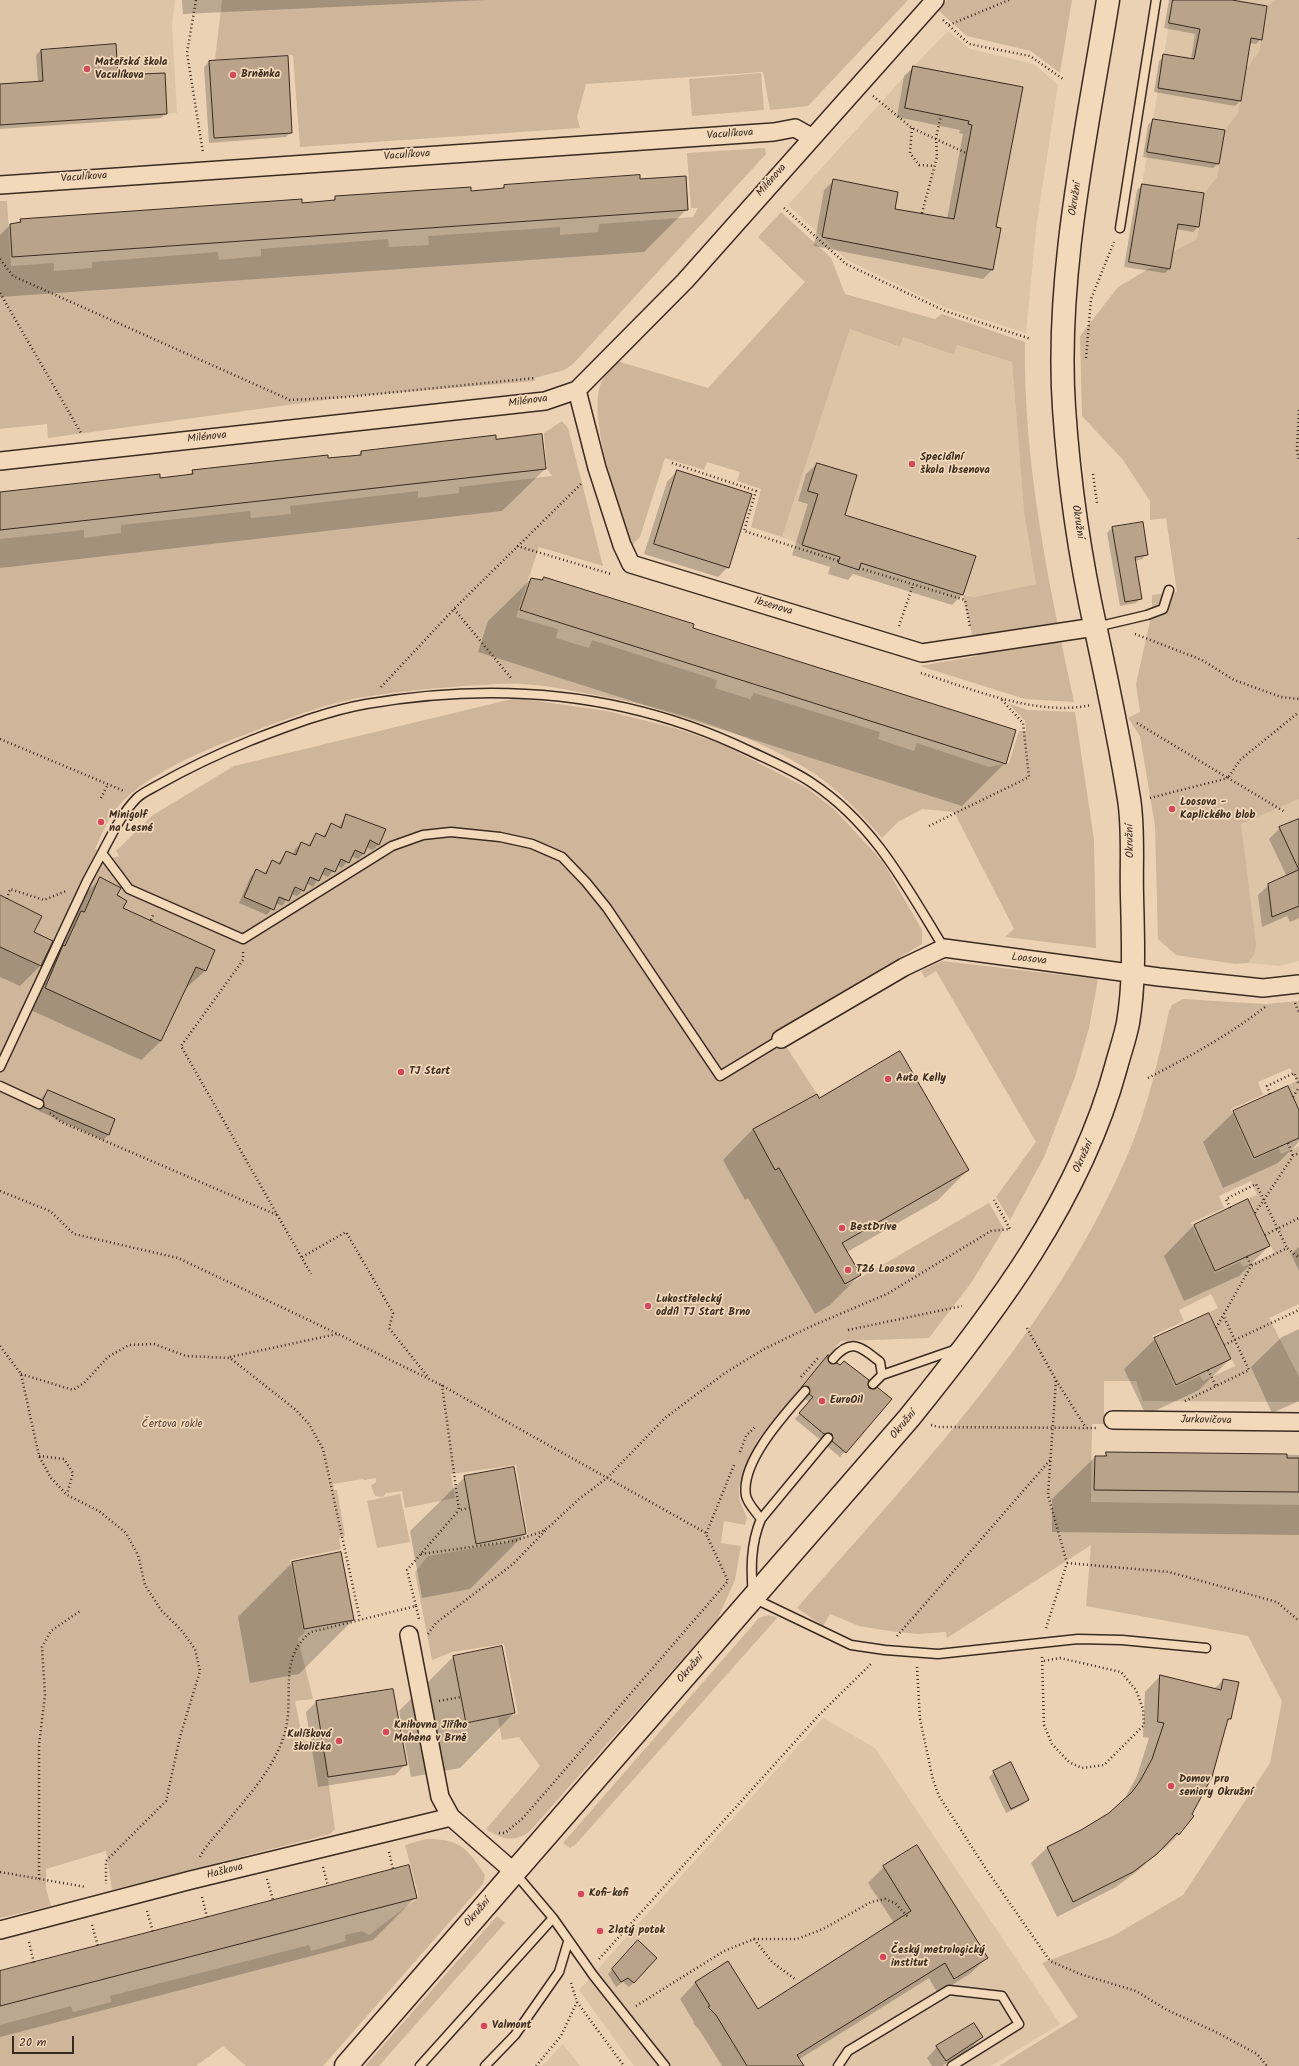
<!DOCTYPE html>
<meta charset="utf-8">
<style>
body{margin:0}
#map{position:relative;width:1299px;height:2066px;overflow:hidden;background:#ebd2b4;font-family:Kalam,sans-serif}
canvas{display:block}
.scale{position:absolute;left:12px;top:2036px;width:62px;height:18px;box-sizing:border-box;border:2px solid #3b2a1e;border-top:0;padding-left:5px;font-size:12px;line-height:14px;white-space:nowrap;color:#3b2a1e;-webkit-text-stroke:3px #f2d9ba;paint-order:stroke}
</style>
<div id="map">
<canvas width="1299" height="2066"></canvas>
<div class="scale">20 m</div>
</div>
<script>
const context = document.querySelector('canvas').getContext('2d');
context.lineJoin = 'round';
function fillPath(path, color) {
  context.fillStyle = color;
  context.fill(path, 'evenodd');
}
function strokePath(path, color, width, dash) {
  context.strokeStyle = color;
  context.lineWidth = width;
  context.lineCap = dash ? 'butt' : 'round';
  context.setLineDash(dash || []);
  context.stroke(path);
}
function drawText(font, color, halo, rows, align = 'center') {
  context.font = font + ' Kalam,sans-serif';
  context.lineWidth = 3.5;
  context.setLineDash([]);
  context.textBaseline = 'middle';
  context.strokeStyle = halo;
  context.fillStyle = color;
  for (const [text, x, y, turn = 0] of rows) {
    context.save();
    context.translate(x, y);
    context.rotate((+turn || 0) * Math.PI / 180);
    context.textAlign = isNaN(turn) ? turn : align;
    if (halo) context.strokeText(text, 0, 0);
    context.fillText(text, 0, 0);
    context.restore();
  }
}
fillPath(new Path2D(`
 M0,0H175L172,25L177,113L0,124Z
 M1173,0H1276L1267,6L1259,52L1246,68L1238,113L1225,130L1217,177L1204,193L1197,239L1173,252L1170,269L1129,262Z
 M948,31L970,49L1034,64L1058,85L1036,229L1026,333L944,307L847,260L788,205L914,66Z
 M850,329L899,347L903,337L953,355L957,345L1012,362L1024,512L1036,584L974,597L802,545L782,537Z
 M1299,799V961L1279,966L1248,963L1254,955L1241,824Z
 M823,1718L875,1748L1060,2024L991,2066H634L579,1990Z
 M563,2044L580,2066H542Z`), '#dcc4a7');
fillPath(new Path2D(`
 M222,0H908L808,106L770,110L763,72L586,84L577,117L580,128L300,147L293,55L215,60Z
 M947,0H1072L1060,73L1031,51L967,36L939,11Z
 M1276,0H1299V799L1241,824L1256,944L1254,955L1248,963L1235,964L1176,955L1158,939L1155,826L1140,736L1128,718L1140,712L1136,684L1152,612V595L1177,592L1166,518L1150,520V501L1123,460L1082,416L1080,336L1118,287L1150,268L1170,269L1173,252L1197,239L1204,193L1217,177L1225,130L1238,113L1246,68L1259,52L1267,6Z
 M761,73L764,110L692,116L689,79Z
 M765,148L766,154L573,364L564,370L535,378V381L346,397L48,438L47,424L0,429V201H7L11,266L54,263V271L92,268V262L218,252L219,260L261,256V249L388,239L389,247L429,245L428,236L560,227V235L598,232L599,224L693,217L698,208H691L687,153Z
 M781,212L831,258L845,294L935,319L942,314L1025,342C1023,464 1049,584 1074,702L1025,699L920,666L977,656L963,595L974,597L1036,584L1024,512L1012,362L957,345L954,355L903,337L900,347L850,329L782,537L751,527L761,489L737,481L740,472L707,462L704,470L665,458L640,537L631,546L625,533C617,496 589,420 600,386C602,377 612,369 617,361L708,388L805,282L758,237Z
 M562,421L568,428L603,566L539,547L516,617L558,629L556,638L589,648L592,640L717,680L715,688L750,699L754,693L880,732L878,739L914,751L917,743L989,767L1009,763L1019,731H1026L1025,721L1008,703L1027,710L1075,712L1094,840L1096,948L1005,937L1014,929L954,812L922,809L898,822L882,838C862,815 840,791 815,774C746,729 658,705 578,692C563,689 549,686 534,685C511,682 487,685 463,686C428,689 392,692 358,698C322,705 286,719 252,732C209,748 140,775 113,813C105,824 101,837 95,849L111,858L119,856L116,851L153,815L234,766L516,698L607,711L675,728L724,745L807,788L835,810L883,862L922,930V944L776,1031L817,1094L753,1129L775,1170L779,1168L846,1286L989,1203L1004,1229L971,1283L929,1338L841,1341L757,1441L739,1488V1499L747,1518L745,1525L724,1521L721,1543L741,1546L735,1580L717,1620L529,1832C513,1843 501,1839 486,1829L540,1766L519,1737L502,1740L498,1718L518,1714L504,1644L452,1652L432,1660L415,1572L428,1556L509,1542V1539L528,1536L516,1465L451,1474L455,1498L405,1508L402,1491L386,1493L383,1497L375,1496L371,1486L376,1482V1478L364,1480L363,1479L333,1484L334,1490H337L345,1536L339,1538L341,1549L290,1560L303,1629L305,1632L298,1639L313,1699L295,1701L303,1740L307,1741L311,1745L323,1744L335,1829L330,1834L112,1890L106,1851L46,1869V1889L51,1906L0,1918V539L84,530V538L121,533V525L250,511L251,518L291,514L290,506L418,491V498L459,493V487L552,476L547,469L544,433Z
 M942,961L1098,979L1089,1028L1075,1077L1044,1157L1010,1220L996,1197L1036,1142L936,971L925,978L921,971Z
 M1183,999L1265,1004L1299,1001V1109L1288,1085L1297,1081L1290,1068L1258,1082L1263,1095L1231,1109L1253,1160L1279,1148L1281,1154L1299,1146V1304L1269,1318L1299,1377V1402L1143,1401L1136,1381H1104V1424H1092L1091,1502L1299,1505V2066H999L1078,2017L1042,1963L1113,1936L1183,1895L1270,1763L1282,1701L1248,1636L1086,1606L1091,1545L947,1638L946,1632L918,1634L896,1632L859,1626L830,1614L823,1626L797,1608C922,1466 1056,1326 1130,1149C1148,1107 1159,1056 1169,1011L1172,1005ZM1251,1181L1257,1195L1249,1198L1274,1253L1243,1267L1240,1262L1215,1273L1191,1223L1224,1208L1219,1196ZM1211,1294L1218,1308L1210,1312L1235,1366L1203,1381L1200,1376L1175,1387L1152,1336L1184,1321L1179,1310Z
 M400,1494L410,1542L377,1548L367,1501Z
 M768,1615L778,1617L576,1844L570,1848L563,1843L759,1618Z
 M426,1839C460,1839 466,1847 485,1875L483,1884L323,2066H246L223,2046L196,2066H0V2025L71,2006L73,2012L111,2002L110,1996L309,1945L311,1951L346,1941L345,1935L362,1931L369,1935L419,1897L405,1845Z
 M497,1916L505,1923L379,2066H365Z`), '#ceb69b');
fillPath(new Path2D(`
 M182,0H486L183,14Z
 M1169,0H1225L1261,39L1256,44L1249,43L1240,101L1235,106L1154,92L1159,61L1164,56L1191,60L1195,34L1164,28Z
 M41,50L117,76L166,113L161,118L0,129V85L38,82L36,55Z
 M209,62L291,132L286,137L209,143L204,67Z
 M914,67L1022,88L994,228L992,270L983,279L814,246L824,190L834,180L894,210L947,219L963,134L959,133L960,130L897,117L904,76Z
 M1153,120L1218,164L1213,168L1143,157L1148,125Z
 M639,180L687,209L644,252L0,297V235L10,225L16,224L21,220L331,202L336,197L500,190L504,186Z
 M1142,185L1198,227L1193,232L1176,229L1170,268L1165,273L1124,267L1137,190Z
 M496,440L545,469L502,511L0,568V493L159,479L189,475L193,471L357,456L361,452Z
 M817,464L843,516L962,595L952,605L853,574L848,580L828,574L830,567L792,555L808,504L798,501L806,474Z
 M677,471L728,567L718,577L644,554L667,482Z
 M1112,528L1147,554L1142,559L1135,561L1141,598L1136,603L1120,606L1107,533Z
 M544,578L692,629L1005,763L962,806L478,652L488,621L531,579L541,581Z
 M347,815L379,844L373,850L366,847L363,854L358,859L351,856L342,868L337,865L328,877L321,874L313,887L306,883L303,890L297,896L291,894L282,906L276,903L267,915L239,903L251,876L257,871L264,874L272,862L278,864L286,852L293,855L295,849L301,843L308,846L316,834L323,837L331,825L338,828ZM291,884L302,889V891L290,886Z
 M1299,820V918L1290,922L1287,916L1262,927L1258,895L1269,885L1287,877L1269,839L1280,828Z
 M100,879L121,908L205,971L185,989L161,1041L141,1060L26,1008L81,898Z
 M0,897L33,933L41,965L20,986L0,977Z
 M48,1091L114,1120L108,1135L103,1140L39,1111L38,1106L43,1096Z
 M817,1096L819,1099L968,1170L938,1200L847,1252L860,1275L830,1305L815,1314L748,1198L745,1200L723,1160L753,1129Z
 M1234,1112L1299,1113V1142L1278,1163L1223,1188L1203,1142Z
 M1194,1225L1269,1246L1239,1276L1184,1301L1164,1256Z
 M1299,1247V1271L1291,1254Z
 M1299,1329V1401L1272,1413L1251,1367L1282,1337Z
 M1155,1339L1230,1359L1199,1390L1146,1415L1124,1369Z
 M824,1361L867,1385L869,1389L890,1400L840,1457L828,1447L827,1439L823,1437L819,1439L795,1419L809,1402L805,1399L804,1392L799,1391Z
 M1107,1453L1299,1455V1535L1052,1532V1499L1095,1457H1103Z
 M465,1477L525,1534L470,1589L422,1598L410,1531Z
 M292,1563L353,1620L299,1674L250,1683L238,1617Z
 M501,1647L514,1713L460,1768L411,1777L399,1711L453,1657Z
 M1160,1676L1214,1689L1223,1680L1230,1718L1226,1722L1190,1814L1179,1834L1163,1850L1161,1848L1140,1869L1116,1887L1057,1917L1031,1863L1047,1848L1081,1831L1110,1813L1125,1798L1137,1776L1149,1738L1143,1737L1145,1692Z
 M393,1690L405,1765L395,1775L318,1787L306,1712L316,1702Z
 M994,1772L1028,1800L1023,1805L1006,1813L989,1777Z
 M884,1867L986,1958L971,1973L938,1994L929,1978L798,2060L803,2066H722L700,2031L693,2023L694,2022L680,1999L695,1983L728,1963L758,2010L894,1923L868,1883Z
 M416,1897L373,1940L0,2037V1972Z
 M633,1946L634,1982L629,1987L623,1982L616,1987L608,1974Z
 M981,2037L971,2048L942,2066H932L927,2058L937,2047Z`), '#0003');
const building = new Path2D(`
 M1173,0H1232L1267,6L1262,40L1251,38L1241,101L1158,88L1163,54L1194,59L1200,29L1169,23Z
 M116,44L118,75L165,73L167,114L0,125V84L43,81L41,50Z
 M288,56L292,133L214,138L209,61Z
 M913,66L1023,87L996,227L1001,228L993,270L822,237L833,179L898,192L895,209L954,219L972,125L968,124L969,121L905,108Z
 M1153,119L1225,130L1219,164L1147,152Z
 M640,175V179L686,176L688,210L12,257L10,224L21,222L20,219L302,199V203L335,200V196L471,187V191L504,188V185Z
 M1142,184L1204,193L1199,227L1178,224L1170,269L1129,262Z
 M542,434L546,469L0,530V492L160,474V478L193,474L192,470L328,455V458L361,455V451L496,435V439Z
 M817,463L857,475L845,515L976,556L963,595L861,563L859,570L838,563L840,557L802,545L818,494L808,491Z
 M677,470L752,494L729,568L654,544Z
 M1143,522L1148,555L1135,557L1142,599L1125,602L1112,527Z
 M544,577L694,624L693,628L1016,730L1006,764L520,610L531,578L542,580Z
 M346,814L386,829L379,845L370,840L364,854L355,850L349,863L341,859L335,872L325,868L319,881L310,877L304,891L295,887L289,901L279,897L274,910L244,897L256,869L266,874L272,860L280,864L286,851L296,855L301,842L310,846L316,833L325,837L331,823L341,828Z
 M1299,819V870L1279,827Z
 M1299,870V906L1272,917L1268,884Z
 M100,877L121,888L117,895L127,901L123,908L215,950L206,971L196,967L161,1041L45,988L63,945L65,946L81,911L84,912Z
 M0,895L42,916L34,932L53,941L41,966L0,947Z
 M900,1051L969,1170L842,1243L861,1275L845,1284L779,1168L775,1170L753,1129L817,1094L819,1098Z
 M1288,1086L1299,1110V1138L1254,1158L1233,1111Z
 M48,1090L115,1119L109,1135L44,1107L43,1100Z
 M1248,1199L1270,1246L1215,1271L1194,1225Z
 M1209,1313L1231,1359L1176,1385L1154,1338Z
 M828,1355V1360L830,1363H837L840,1365L844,1361L869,1380L868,1385L869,1388L874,1389L877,1387L892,1399L846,1453L832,1441V1434L829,1433L824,1434L799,1413L813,1397L809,1394V1387H802Z
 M1106,1452L1287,1454V1458H1299V1492L1094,1490L1095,1456H1106Z
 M514,1467L526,1534L476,1544L464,1476Z
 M341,1552L354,1620L304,1629L292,1562Z
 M502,1646L515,1713L466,1723L453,1656Z
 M1160,1675L1221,1690L1223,1679L1239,1682L1231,1719H1228L1212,1777L1192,1814L1194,1816L1179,1835L1177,1833L1157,1854L1133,1872L1073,1902L1047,1847L1081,1830L1109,1813L1132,1792L1140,1781L1152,1759L1164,1723L1158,1722Z
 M393,1689L407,1765L328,1777L316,1701Z
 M1011,1762L1029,1800L1011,1809L993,1771Z
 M917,1845L988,1958L954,1979L945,1963L797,2055L804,2066H747L716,2015L708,2007L710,2006L695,1982L728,1961L758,2009L911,1911L883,1866Z
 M409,1865L417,1898L0,2006V1971Z
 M638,1940L657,1958L634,1983L628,1978L621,1982L612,1969Z
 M974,2023L983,2037L946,2061L936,2046Z`);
fillPath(building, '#b9a38a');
strokePath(building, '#3b2a1e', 1);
const lane = new Path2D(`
 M1120,228L1156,0
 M1096,627L1147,615L1163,609L1169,590
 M781,1039L720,1076L607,908L586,882L562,857L532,844L500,837L451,832L423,835L392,846L243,939L129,889L102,853C112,834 122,813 137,798C142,793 151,789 158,785C188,768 220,753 252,740C289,726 327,711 366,704C499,681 628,692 750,751C771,761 793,770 812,783C875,825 906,886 944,948
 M0,1067L87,881L102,853
 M0,1086L39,1104
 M833,1359C851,1337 861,1347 880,1362L882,1375
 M873,1384L882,1375L957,1349
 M828,1438L761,1519C750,1545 751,1570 753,1598L851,1645L885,1650L938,1654L1078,1639L1122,1640L1206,1648
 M761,1519C756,1512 748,1504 746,1496C740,1462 785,1414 805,1391
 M515,1873L553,1918L593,1975L665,2066
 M420,2066L553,1918
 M485,2066L515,2035L559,1972L568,1942
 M838,2066L848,2051L949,1990L1002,1996L1019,2024L952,2066`);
const street = new Path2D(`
 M0,185L774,132L795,128L811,137
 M577,390L597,468L622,545L631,564L922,653L1095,627
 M0,461L545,401L577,390L685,281L935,0
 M781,1039L904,967L944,948L1159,977L1263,988L1299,984
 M1113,1420L1299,1422
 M409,1635L440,1797L451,1817L514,1872
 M0,1930L191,1880L451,1817`);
const secondary = new Path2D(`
 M346,2066L909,1418C995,1312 1080,1200 1116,1067C1120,1052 1125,1038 1128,1023C1135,981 1133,939 1132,896C1131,865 1134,830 1129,799C1120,742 1108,686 1096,630C1080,558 1069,482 1064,408C1055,274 1087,132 1108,0`);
strokePath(lane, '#3b2a1e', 11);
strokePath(street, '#3b2a1e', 20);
strokePath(secondary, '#3b2a1e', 25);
strokePath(new Path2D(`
 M196,0L187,53L203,153
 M943,20L969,44L1030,56L1063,79
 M949,25L1009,0
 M873,96L912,128L966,153
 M912,128L910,153L919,165L934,166
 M784,208L846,264L945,311L1031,339
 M922,213L937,157L936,138L941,115
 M0,259L13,276L290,400L346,397L535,378
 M0,293L81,433
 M1086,358L1091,299L1114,242
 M1299,410L1297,450L1299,461
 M672,463L756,491L744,531L839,561
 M1093,474L1097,503
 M1299,538V540
 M517,546L611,574
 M859,568L965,600L970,627
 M454,609L511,678
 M899,626L913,585
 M1135,634L1202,660L1234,680L1281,697L1299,699
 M921,673C972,689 1038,717 1091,705
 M381,687L454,609L582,483
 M1137,723L1228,778L1240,760L1299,712
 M0,739L124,791
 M101,798L108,784
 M1150,798L1228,778L1285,812
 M929,826L1029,777L1023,723L1000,698
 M7,899L10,889L44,900L66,891
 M151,920L153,915
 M243,952V960L181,1046L311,1274
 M1295,1003L1299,1013
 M1148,1078C1189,1057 1229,1035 1265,1007
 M1270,1094L1267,1086L1294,1073L1299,1085
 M1293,1097L1299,1087
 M50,1113L61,1122L277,1215
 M1288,1143L1293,1156
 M0,1191L50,1211L74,1234L178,1258L338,1334L441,1385L706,1533
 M1230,1208L1226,1199L1256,1184L1287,1248
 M1255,1213L1293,1156L1299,1153
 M1265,1235L1299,1218
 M302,1257L346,1232L393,1313L389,1328L428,1377
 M1247,1257L1251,1266
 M1027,1328L1056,1380L1086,1428
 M1216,1328L1251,1266L1287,1248L1299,1258
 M848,1330L962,1306
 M1224,1345L1299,1310
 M0,1346L21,1374L39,1456L51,1478L67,1495L99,1511L126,1533L138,1555L145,1585L161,1610L182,1631L195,1649L200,1671L180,1737L166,1801L106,1861V1884
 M230,1357L337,1334
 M1208,1370L1216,1386
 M21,1374L73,1390L84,1383L108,1357L129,1345L154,1344L186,1356L230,1358L296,1410L309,1424L323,1449L360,1619
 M801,1377L818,1358
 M442,1385L459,1510L469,1508
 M1185,1401L1249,1370L1223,1315
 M931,1425L938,1427L1096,1428
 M740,1452L746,1436L756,1426
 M39,1456L64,1459L73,1473L67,1494
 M421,1554L514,1541L541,1532L550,1526L579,1499L607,1478L665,1418L725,1373L764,1349L814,1325L887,1294L991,1231L1010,1229L994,1200
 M1067,1563L1169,1572L1277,1602L1299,1621
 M416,1606L419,1619
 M1046,1628L1067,1563L1048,1495L1056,1380
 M428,1634L436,1623L513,1564L547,1529
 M897,1636L1051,1459
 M1042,1657L1044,1725L1052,1744L1069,1762L1082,1768L1104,1765L1144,1725L1143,1709L1136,1690L1121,1672L1060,1658L1043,1661
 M917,1667L920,1719L933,1780L939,1796L986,1869L1050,1961L1080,1974L1136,1991L1167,2010L1216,2032L1257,2054L1267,2066
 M439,1701L461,1697
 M499,1833H505L523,1818L728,1581L706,1534L734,1465
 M389,1852L393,1869
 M200,1857C205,1847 214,1837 222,1828C245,1799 275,1769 285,1732C295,1695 277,1659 311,1632L416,1606L407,1570L459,1510
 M323,1867L328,1886
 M0,1872L86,1887
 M39,1879V1745L45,1695L42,1647L51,1631L80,1611
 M267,1879L273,1900
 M202,1897L207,1917
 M147,1911L153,1932
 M92,1925L98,1946
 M754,1939L772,1962L795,1979
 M29,1942L34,1963
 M599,1959L819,1715L872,1663
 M571,1983L577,2002L624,2066
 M636,2006L724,1951L754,1939H797L823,1929L871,1902L885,1899L895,1903L908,1917
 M536,2066L561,2036L577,2002`), '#3b2a1e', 2.5, [1, 3]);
strokePath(lane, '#f2d9ba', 8);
strokePath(street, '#f2d9ba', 17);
strokePath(secondary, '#f2d9ba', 22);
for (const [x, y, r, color] of [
 [87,69,4,"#d1495b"],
 [233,75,4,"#d1495b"],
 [912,464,4,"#d1495b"],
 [1172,809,4,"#d1495b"],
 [101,822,4,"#d1495b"],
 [401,1072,4,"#d1495b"],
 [888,1079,4,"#d1495b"],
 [842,1228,4,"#d1495b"],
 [848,1270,4,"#d1495b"],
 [648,1306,4,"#d1495b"],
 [822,1401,4,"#d1495b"],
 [386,1732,4,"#d1495b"],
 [339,1741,4,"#d1495b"],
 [1171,1786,4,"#d1495b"],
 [581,1894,4,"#d1495b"],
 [600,1931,4,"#d1495b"],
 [883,1957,4,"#d1495b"],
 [484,2026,4,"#d1495b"]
]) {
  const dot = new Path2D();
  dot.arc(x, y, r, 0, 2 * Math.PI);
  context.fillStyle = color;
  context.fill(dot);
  strokePath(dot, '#f2d9ba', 1.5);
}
drawText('bold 11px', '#3b2a1e', '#f2d9ba', [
 ["Mateřská škola",95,63],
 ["Vaculíkova",95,76],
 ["Brněnka",241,75],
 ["Speciální",920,458],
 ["škola Ibsenova",920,471],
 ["Loosova -",1180,803],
 ["Kaplického blob",1180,816],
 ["Minigolf",109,816],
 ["na Lesné",109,829],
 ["TJ Start",409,1072],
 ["Auto Kelly",896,1079],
 ["BestDrive",850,1228],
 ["T26 Loosova",856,1270],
 ["Lukostřelecký",656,1300],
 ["oddíl TJ Start Brno",656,1313],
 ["EuroOil",830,1401],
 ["Knihovna Jiřího",394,1726],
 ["Mahena v Brně",394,1739],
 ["Kulíšková",331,1735,"right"],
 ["školička",331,1748,"right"],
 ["Domov pro",1179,1780],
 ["seniory Okružní",1179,1793],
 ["Kofi-kofi",589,1894],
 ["Zlatý potok",608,1931],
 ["Český metrologický",891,1951],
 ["institut",891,1964],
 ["Valmont",492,2026]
], 'left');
drawText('11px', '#3b2a1e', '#f2d9ba', [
 ["Vaculíkova",730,135,-4],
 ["Vaculíkova",407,156,-4],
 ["Vaculíkova",84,178,-4],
 ["Milénova",772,181,-49],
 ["Okružní",1076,199,-81],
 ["Milénova",528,402,-8],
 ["Milénova",207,438,-6],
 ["Okružní",1077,522,81],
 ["Ibsenova",773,607,17],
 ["Okružní",1131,841,-91],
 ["Loosova",1029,960,7],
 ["Okružní",1084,1157,-66],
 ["Jurkovičova",1206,1421,1],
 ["Okružní",904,1425,-50],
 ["Okružní",691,1669,-49],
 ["Haškova",225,1872,-14],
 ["Okružní",478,1913,-49]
]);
drawText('11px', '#584637', '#f2d9ba', [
 ["Čertova rokle",172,1425]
]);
</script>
